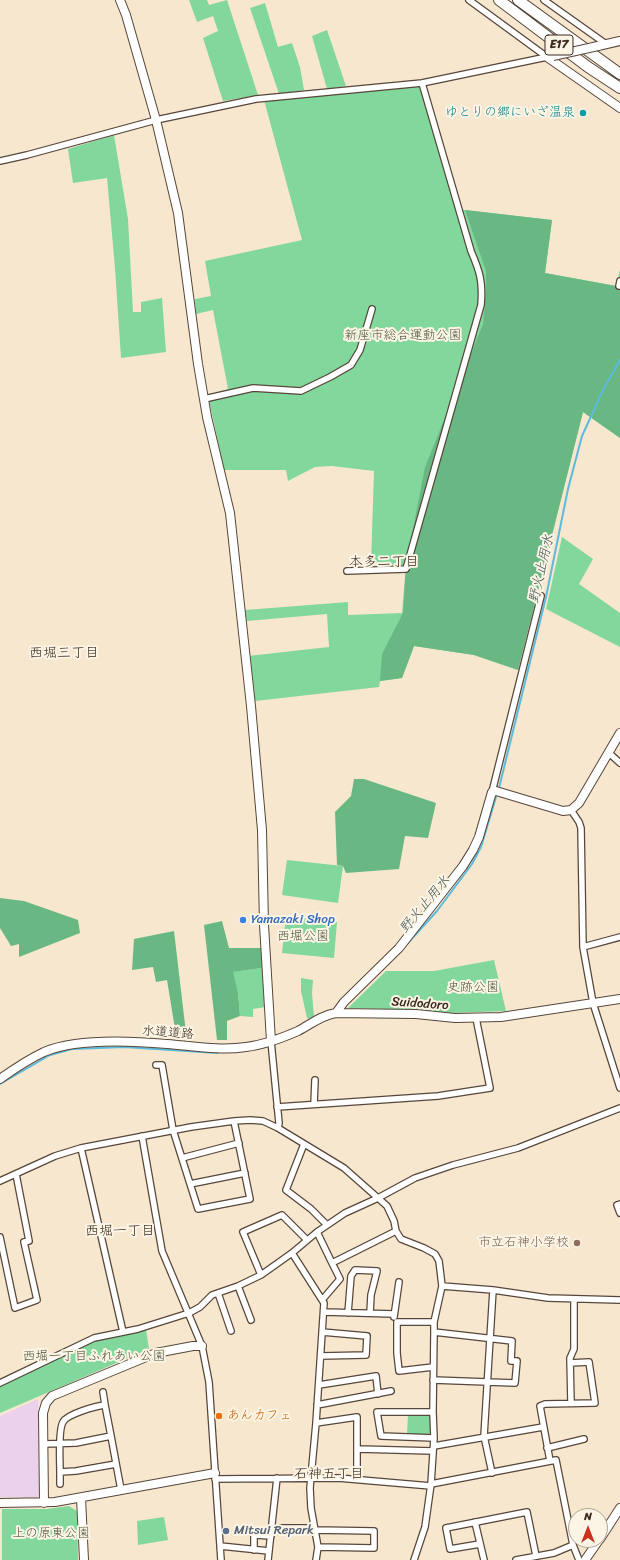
<!DOCTYPE html>
<meta charset="utf-8">
<style>
body{margin:0}
#map{position:relative;width:620px;height:1560px;overflow:hidden;background:#f7e7cf;font-family:Sriracha,sans-serif}
canvas{display:block}
.north{position:absolute;left:568px;top:1508px;width:40px;height:40px;box-sizing:border-box;background:#fcf5e5;border:1px solid #afa495;border-radius:50%;rotate:0deg;font-size:11px;font-weight:700;line-height:16px;text-align:center;color:#3b2a1e}
.north::after{content:'';display:block;margin:auto;width:14px;height:18px;background:#c8321e;clip-path:polygon(50% 0,100% 100%,50% 72%,0 100%)}
</style>
<div id="map">
<canvas width="620" height="1560"></canvas>
<div class="north">N</div>
</div>
<script>
const context = document.querySelector('canvas').getContext('2d');
context.lineJoin = 'round';
function fillPath(path, color) {
  context.fillStyle = color;
  context.fill(path, 'evenodd');
}
function strokePath(path, color, width, dash) {
  context.strokeStyle = color;
  context.lineWidth = width;
  context.lineCap = dash ? 'butt' : 'round';
  context.setLineDash(dash || []);
  context.stroke(path);
}
function drawText(font, color, halo, rows, align = 'center') {
  context.font = font + ' Sriracha,"Klee One",sans-serif';
  context.lineWidth = 4;
  context.setLineDash([]);
  context.textBaseline = 'middle';
  context.strokeStyle = halo;
  context.fillStyle = color;
  for (const [text, x, y, turn = 0] of rows) {
    context.save();
    context.translate(x, y);
    context.rotate((+turn || 0) * Math.PI / 180);
    context.textAlign = isNaN(turn) ? turn : align;
    if (halo) context.strokeText(text, 0, 0);
    context.fillText(text, 0, 0);
    context.restore();
  }
}
fillPath(new Path2D(`
 M38,1399L39,1495L37,1498L0,1497V1416Z`), '#ebd1eb');
fillPath(new Path2D(`
 M189,0H207L209,5L227,0L258,95L223,101L203,38L218,31L213,16L197,22Z
 M265,3L278,47L292,43L300,67L304,90L279,94L250,8Z
 M327,30L346,86L327,89L312,36Z
 M421,84L456,209L552,220L545,273L616,286L620,270V438L583,412L518,670L474,655L414,646L402,678L380,681L379,687L255,701L248,656L329,647L327,614L247,621L245,610L348,602V615L402,613L406,565L371,564L374,471L332,466L315,467L288,481L286,470H224L208,395L228,389L213,310L196,314L195,299L211,296L205,261L302,240L264,100Z
 M114,135L128,219L133,312H141V302L162,298L166,352L121,358L115,268L107,178L73,183L68,149Z
 M562,537L593,559L579,584L620,613V647L546,609Z
 M287,860L343,866L338,903L282,895Z
 M286,916L337,922L334,958L282,953Z
 M494,960L506,1011L452,1013L420,1010L348,1008L386,971H434Z
 M262,968L266,1007L253,1009V1017L240,1016L238,993L232,972Z
 M301,978L313,980L312,993L314,1017L310,1019L307,1018L301,991Z
 M146,1329L149,1349L0,1413V1386L38,1366L94,1340Z
 M432,1414V1431L429,1434H407L408,1415Z
 M69,1506L77,1511L78,1560H2V1509H47Z
 M164,1517L168,1540L138,1545L137,1521Z`), '#82d89c');
fillPath(new Path2D(`
 M465,210L552,220L545,273L616,286L620,290V438L583,412L518,670L474,655L414,646L402,678L380,681L382,654L403,613L406,564L425,467L483,324L486,293V271Z
 M354,779H364L436,803L428,838L405,836L399,869L346,873L343,866L337,865L335,812L351,796Z
 M0,898L24,901L78,920L80,933L19,957V944L11,946L0,928Z
 M222,921L229,948H261L262,968L233,972L238,993L240,1016L227,1021V1040H217L204,925Z
 M174,931L186,1033L176,1035L167,980L156,982L153,967L132,970L134,939Z`), '#69b884');
strokePath(new Path2D(`
 M499,788L546,597L568,489L582,436L604,388L620,360
 M407,944L437,911L472,864L481,847L496,797
 M0,1084L50,1055L72,1049L124,1047L218,1053`), '#5cbbdb', 2);
const street = new Path2D(`
 M469,0L547,57
 M544,0L606,44
 M0,161L27,155L156,120L256,99L422,83L547,57
 M619,286L620,281
 M204,399L253,388L301,391L330,377L351,365L360,350L372,309
 M347,571L406,569L481,305C483,282 480,272 471,251L422,83
 M609,753L620,763
 M492,792L541,596
 M571,810L579,822L581,828L583,947L593,1003L620,1088
 M583,947L620,937
 M271,1041L279,1123L278,1128
 M156,1065H162L173,1130L198,1209L250,1199L234,1121
 M314,1104L315,1080
 M277,1107L438,1096L490,1088L476,1018
 M142,1136L162,1251L202,1346L209,1382L221,1560
 M304,1144L286,1190L311,1209L327,1225
 M81,1148L123,1332
 M182,1158L239,1143
 M0,1181L55,1156L81,1148L191,1127L234,1121L250,1120L263,1121L278,1128L344,1168L387,1206L394,1221L396,1231L401,1239L424,1248L435,1254L439,1261L442,1286L434,1322V1332L433,1412L434,1438L431,1484L425,1527L414,1560
 M190,1184L245,1173
 M620,1204L617,1205L620,1213
 M317,1232L332,1263L396,1231
 M0,1237L15,1308L37,1300L24,1242L29,1241L16,1174
 M292,1253L324,1303L316,1423L310,1488L311,1508L318,1547L316,1560
 M261,1275L243,1232L282,1215L307,1240
 M238,1286L251,1320
 M442,1286L493,1290L548,1298L620,1300
 M218,1293L231,1331
 M322,1300L340,1279L332,1263
 M324,1312L394,1314
 M348,1313L351,1276L355,1270L377,1271L371,1295L370,1313
 M394,1317L399,1282
 M321,1356L366,1355L367,1336L322,1332
 M433,1367L399,1371L397,1353V1322H434
 M433,1380L515,1383L517,1361H511L512,1341L434,1332
 M0,1383L94,1338L138,1329L189,1313L200,1307L212,1295L238,1286L261,1275L292,1253L317,1232L345,1213L378,1198L415,1178L453,1165L518,1148L620,1108
 M319,1385L376,1376L378,1394
 M103,1392L105,1405
 M571,1403L570,1358L574,1349V1299
 M317,1405L391,1391
 M433,1412H377L381,1436L434,1438
 M316,1423L357,1417V1479
 M111,1436L105,1405C96,1406 67,1414 63,1422C58,1430 60,1462 60,1472L76,1471L116,1464
 M44,1444L76,1443L111,1436L121,1490
 M434,1446L543,1427
 M547,1448L584,1439
 M358,1449L433,1451
 M550,1461L540,1406L545,1404L595,1403L589,1362L570,1363
 M492,1473L484,1436L493,1290
 M215,1479L338,1478L431,1486
 M60,1484V1472
 M431,1484L556,1460L573,1545L579,1560
 M475,1522L484,1560
 M272,1528H314
 M314,1530L374,1531V1548L318,1547
 M480,1544L450,1549L446,1528L527,1512L536,1556
 M220,1546L269,1551
 M254,1550V1535L271,1536
 M268,1560L277,1478
 M516,1560L554,1553L573,1545`);
const secondary = new Path2D(`
 M120,0L126,15L156,120L178,213L198,364L207,417L230,513L251,706L262,830L264,925L271,1041
 M598,46L620,41
 M547,57L620,108
 M336,1013L344,1002L399,948L463,866L473,850L479,837L492,792L496,791L563,811L571,810L579,803L620,733
 M0,1079C14,1069 29,1059 44,1052C76,1038 133,1041 167,1044C193,1046 220,1051 246,1047C263,1045 282,1038 298,1031C311,1024 322,1015 336,1013L416,1014L455,1018L501,1017L620,999
 M81,1498L84,1560
 M0,1503L55,1502L215,1473
 M44,1503L43,1413L46,1403L52,1396L156,1353L193,1346H202
 M600,1539L620,1508
 M585,1560L599,1540`);
const highway = new Path2D(`
 M499,0L588,67L620,88
 M518,0L620,74`);
strokePath(street, '#574639', 8);
strokePath(secondary, '#574639', 10);
strokePath(highway, '#574639', 12);
strokePath(street, '#fff', 5.5);
strokePath(secondary, '#fff', 8);
strokePath(highway, '#fff', 10);
const secondaryBridge = new Path2D(`
 M553,56L598,46`);
strokePath(secondaryBridge, '#574639', 10, []);
strokePath(secondaryBridge, '#fff', 8);
for (const [x, y, r, color] of [
 [583,113,4,"#0f9aa8"],
 [243,920,4,"#3f7fe0"],
 [577,1243,4,"#8d6e63"],
 [219,1416,4,"#e8710a"],
 [226,1531,4,"#5c6f8a"]
]) {
  const dot = new Path2D();
  dot.arc(x, y, r, 0, 2 * Math.PI);
  context.fillStyle = color;
  context.fill(dot);
  strokePath(dot, '#fcf5e5', 1.5);
}
for (const [x, y, w] of [
 [559,45,28]
]) {
  const box = new Path2D();
  box.roundRect(x - w / 2, y - 10, w, 20, 3);
  context.fillStyle = '#fcf5e5';
  context.fill(box);
  strokePath(box, '#3b2a1e', 1);
}
drawText('bold 12px', '#3b2a1e', null, [
 ["E17",559,45]
]);
drawText('13px', '#0d838f', '#fcf5e5', [
 ["ゆとりの郷にいざ温泉",575,113]
], 'right');
drawText('13px', '#4d563e', '#fcf5e5', [
 ["新座市総合運動公園",403,336],
 ["西堀公園",303,937],
 ["史跡公園",473,988],
 ["西堀一丁目ふれあい公園",94,1357],
 ["上の原東公園",51,1534]
]);
drawText('13px', '#366cbe', '#fcf5e5', [
 ["Yamazaki Shop",251,920]
], 'left');
drawText('13px', '#3b2a1e', '#fcf5e5', [
 ["Suidodoro",420,1004,4],
 ["水道道路",168,1033,4]
]);
drawText('13px', '#785e54', '#fcf5e5', [
 ["市立石神小学校",569,1243]
], 'right');
drawText('13px', '#c56008', '#fcf5e5', [
 ["あんカフェ",227,1416]
], 'left');
drawText('13px', '#4e5e75', '#fcf5e5', [
 ["Mitsui Repark",234,1531]
], 'left');
drawText('14px', '#3b2a1e', '#fcf5e5', [
 ["本多二丁目",384,562],
 ["西堀三丁目",64,653],
 ["西堀一丁目",120,1231],
 ["石神五丁目",329,1474]
]);
drawText('italic 14px', '#455657', '#fcf5e5', [
 ["野火止用水",542,569,-77],
 ["野火止用水",425,905,-50]
]);
</script>
